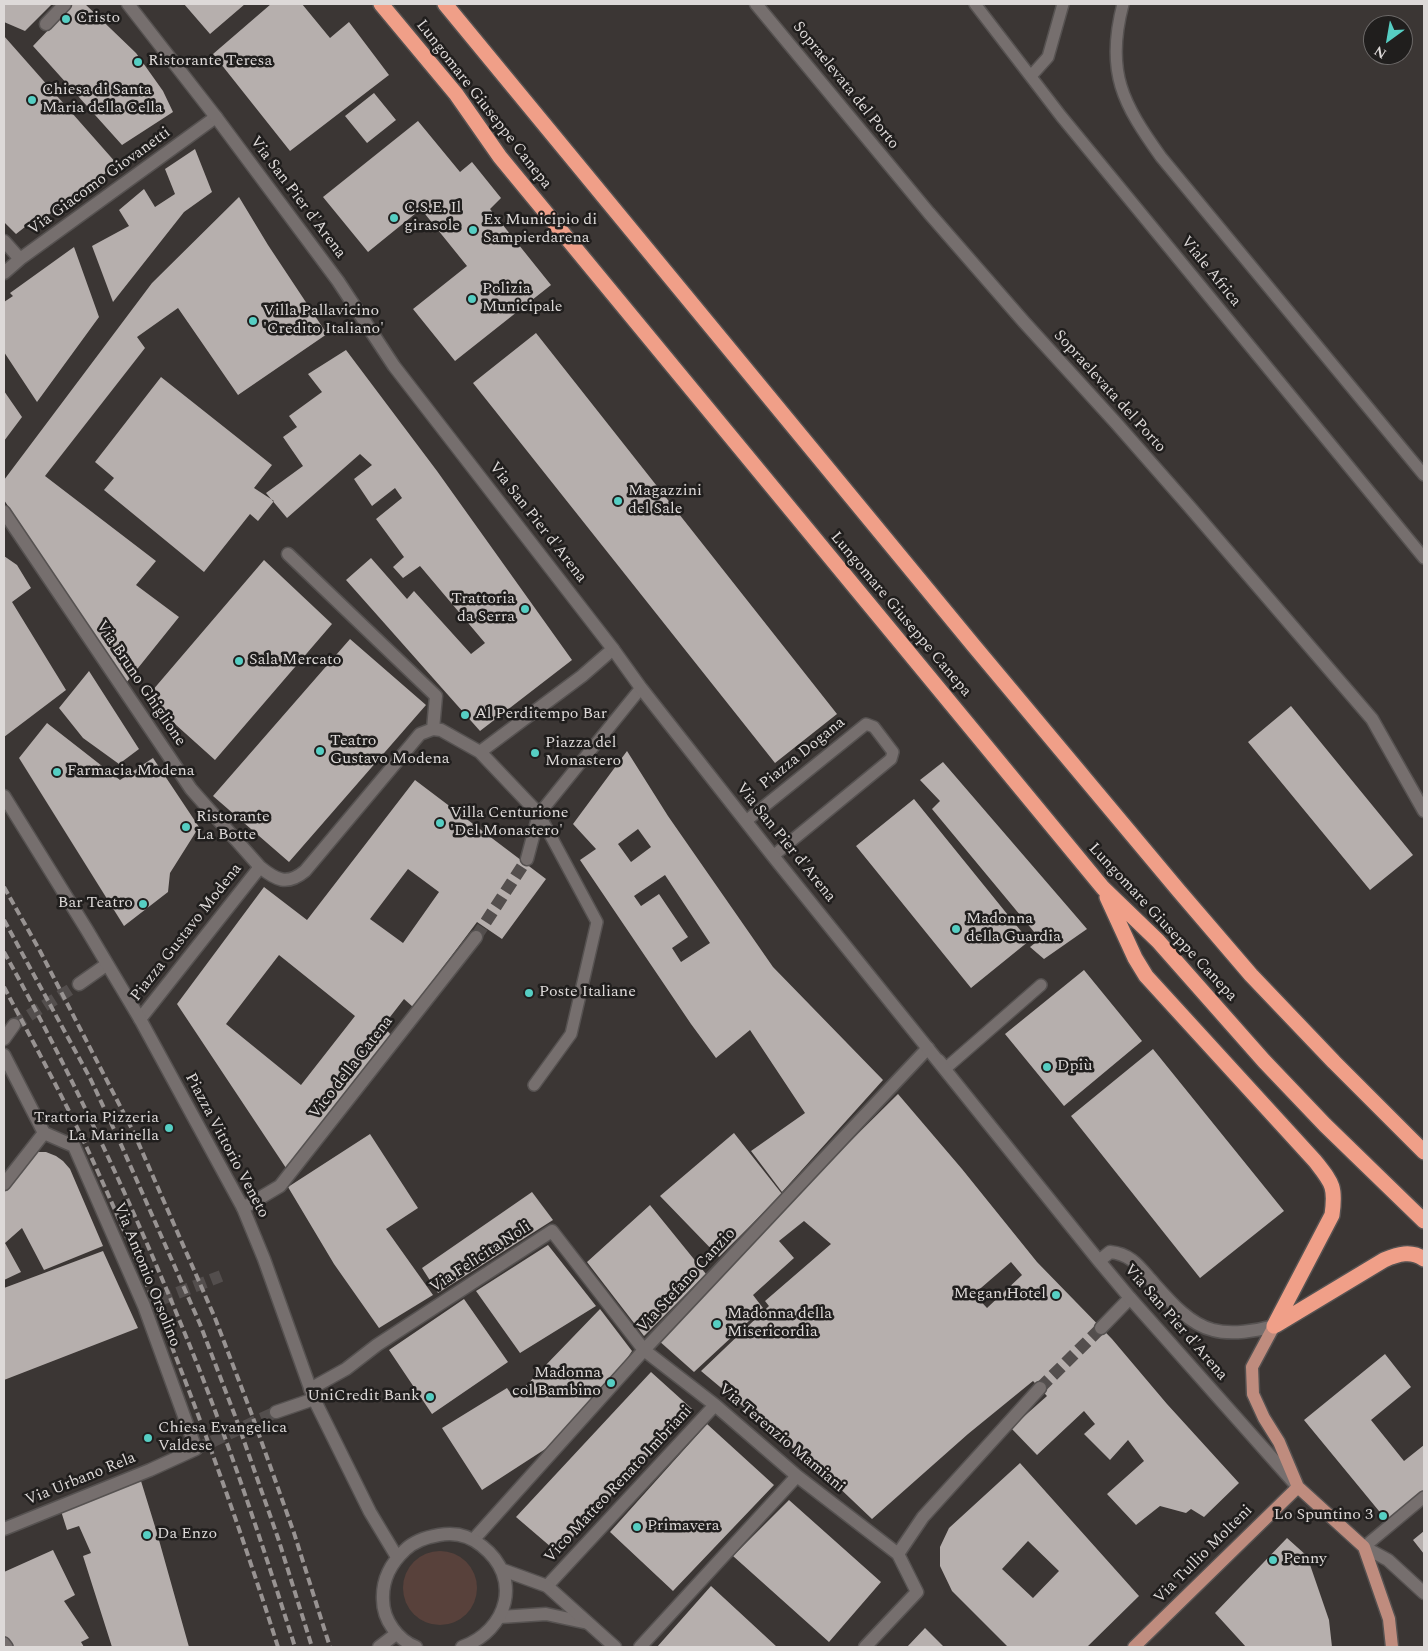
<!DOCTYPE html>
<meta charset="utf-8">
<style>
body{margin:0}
#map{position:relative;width:1428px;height:1651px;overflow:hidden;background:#3b3634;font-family:Spectral,serif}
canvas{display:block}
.frame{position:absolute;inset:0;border:5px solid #ddd9d8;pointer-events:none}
.north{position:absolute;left:1363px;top:15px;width:50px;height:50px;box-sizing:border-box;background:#201e1d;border:1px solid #6c6968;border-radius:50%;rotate:212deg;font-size:14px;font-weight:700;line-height:20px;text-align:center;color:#ddd9d8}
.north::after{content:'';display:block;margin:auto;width:18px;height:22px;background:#56cec3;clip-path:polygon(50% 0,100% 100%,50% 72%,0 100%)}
</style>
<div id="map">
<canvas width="1428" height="1651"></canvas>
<div class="frame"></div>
<div class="north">N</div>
</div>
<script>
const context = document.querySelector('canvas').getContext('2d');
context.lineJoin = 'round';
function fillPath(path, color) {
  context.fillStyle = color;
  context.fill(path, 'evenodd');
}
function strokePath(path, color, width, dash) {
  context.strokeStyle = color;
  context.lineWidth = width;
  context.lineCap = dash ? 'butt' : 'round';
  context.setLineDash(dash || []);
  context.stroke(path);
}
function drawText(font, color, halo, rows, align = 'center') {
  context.font = font + ' Spectral,serif';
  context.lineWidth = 5;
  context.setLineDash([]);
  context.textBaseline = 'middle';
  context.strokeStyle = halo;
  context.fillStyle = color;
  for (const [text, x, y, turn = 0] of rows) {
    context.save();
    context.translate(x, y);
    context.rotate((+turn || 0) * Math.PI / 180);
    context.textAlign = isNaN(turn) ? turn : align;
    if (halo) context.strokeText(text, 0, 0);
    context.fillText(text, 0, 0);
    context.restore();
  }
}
fillPath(new Path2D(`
 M403 1588a37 37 0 1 1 74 0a37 37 0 1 1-74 0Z`), '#58413b');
fillPath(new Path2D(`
 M4,4H52L25,31L4,22Z
 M73,4H85L136,53L163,91L173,112L122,145L33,46Z
 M184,4H245L210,34Z
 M271,4H302L330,38L349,22L389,75L290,151L213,54Z
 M4,36L117,164L62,208L61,206L37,223L34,220L16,234L4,222Z
 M374,93L396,120L367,143L345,116Z
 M418,121L460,172L472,162L501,198L490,209L551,285L455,361L413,309L467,266L421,209L368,252L323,197Z
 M195,149L212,192L184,212L113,302L92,246L129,226L119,210L144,189L155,207L175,194L165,169Z
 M239,197L268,245L327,334L238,395L178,308L137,337L145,348L45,476L156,561L136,585L179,617L126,683L4,500V480L152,283Z
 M74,247L99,317L37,402L4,352V302L13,296L10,293Z
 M536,333L837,714L775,763L473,383Z
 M346,350L437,471L572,660L480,731L346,580L371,558L407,599L414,591L471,654L485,643L420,566L403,578L393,567L404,557L376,519L402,498L395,488L372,506L354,479L372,465L360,454L287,518L266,493L303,466L283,437L297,427L289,416L322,392L308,374Z
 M161,377L272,465L254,488L274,501L258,521L250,514L204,572L104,490L114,478L95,462Z
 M4,391L22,417L4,441Z
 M4,556L17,565L31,588L12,602L66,690L4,737Z
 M264,560L332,624L215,760L146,698Z
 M350,639L426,705L289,862L213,796Z
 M89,671L139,749L119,764L83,738L59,708Z
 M1291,706L1413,855L1370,890L1248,742Z
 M47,723L120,780L153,758L199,827L170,873L168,892L124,926L19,758Z
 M627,751L668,816L773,967L883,1080L782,1192L751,1151L805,1113L750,1030L716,1058L691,1024L580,860L596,849L573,824ZM638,829L651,847L631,862L618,844ZM665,875L710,943L681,962L672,948L688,937L659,894L641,906L634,896Z
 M943,762L1087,929L1044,959L1030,947L1040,939L932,809L940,801L920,780Z
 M415,780L546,879L502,939L477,922L413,1007L404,999L383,1026L392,1036L286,1168L177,1004L264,887L307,920ZM408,869L439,892L403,943L370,919ZM279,955L355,1016L301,1085L226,1024Z
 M914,799L1029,941L971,988L856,846Z
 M1084,970L1142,1041L1064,1106L1005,1034Z
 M1153,1049L1284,1211L1200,1278L1071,1116Z
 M898,1094L962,1169L1037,1262L1112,1339L1167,1404L1239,1483L1204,1517L1191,1509L1186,1513L1160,1506L1136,1525L1107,1494L1144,1461L1128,1440L1110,1460L1084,1434L1095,1424L1084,1411L1037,1455L1011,1428L1047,1396L1033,1381L968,1434L872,1519L831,1480L701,1371L769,1306L765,1301L831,1244L804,1221L779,1241L794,1258L753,1295L763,1308L694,1372L658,1340L803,1188ZM1011,1262L1022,1275L987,1308L974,1294Z
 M734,1133L782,1194L719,1257L660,1196Z
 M370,1134L418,1208L386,1229L433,1295L379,1328L334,1264L288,1187Z
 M36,1152H46L56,1156L63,1161L70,1169L103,1246L44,1270L22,1228L5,1243L21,1272L4,1280V1192Z
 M532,1192L553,1220L438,1293L422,1268Z
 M650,1205L706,1274L644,1336L587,1262Z
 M548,1245L596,1306L520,1353L476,1291Z
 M103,1251L138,1328L4,1380V1288Z
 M464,1299L508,1362L432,1414L389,1350Z
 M600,1309L632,1351L611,1383L550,1446L482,1490L442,1428L507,1388L514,1398Z
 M1385,1354L1411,1387L1371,1420L1404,1461L1424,1445V1492L1388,1522L1304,1420Z
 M651,1372L692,1409L558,1553L516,1517Z
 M707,1424L774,1485L673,1591L610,1532Z
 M1020,1463L1139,1596L1087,1647H1008L952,1591L940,1566V1547L949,1528ZM1028,1541L1059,1571L1033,1598L1002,1569Z
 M141,1481L157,1533L189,1647H112L83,1556L91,1553L79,1526L67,1530L61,1511Z
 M789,1500L881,1582L829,1642L733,1556Z
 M1424,1531V1554L1413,1540Z
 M1287,1538L1307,1556L1329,1620L1332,1647H1246L1215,1613Z
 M53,1550L75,1595L64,1601L89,1638L81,1642L84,1647H12L4,1637V1572Z
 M711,1586L777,1647H657Z
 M925,1628L944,1647H907Z`), '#b6afad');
strokePath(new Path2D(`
 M476,937L527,859
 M14,1025L79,984
 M144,1306L221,1276
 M1040,1388L1101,1328
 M196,1449L276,1412`), '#534e4d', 12, [12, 6]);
const lane = new Path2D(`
 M975,4L1061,116L1424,558
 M1123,4C1105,72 1123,104 1161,157L1424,475
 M1031,76L1048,57L1063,4
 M746,821L866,724L874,727L893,752L891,759L773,856
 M939,1060L946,1068L1041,985
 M534,1085L571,1034L597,922L539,814L641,688
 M1364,1547L1424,1497
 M4,1643L7,1647`);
const street = new Path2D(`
 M756,4L929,213L1024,322L1116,423L1188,505L1372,719L1424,811
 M46,24L65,4
 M4,241L20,259
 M4,273L20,259L216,117
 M4,512L191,789L260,867C276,880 287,886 305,871L420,734L433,729L441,730L480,752L539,814L527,859
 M288,554L436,696L433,729
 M480,752L582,676L613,649
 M79,984L106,965
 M140,1019L260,867
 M4,1039L14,1025
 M4,1055L44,1133L4,1184
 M243,1208L280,1186L476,937
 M1101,1328L1130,1298
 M310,1389L346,1369L377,1345L552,1231L644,1350L715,1405L797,1476L898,1554
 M276,1412L314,1399
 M4,1529L150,1470L196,1449L144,1306L74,1146L44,1133
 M474,1539L644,1350L928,1048
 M1364,1547L1388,1560L1424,1593
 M547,1586L715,1405
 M500,1617L546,1614L588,1623
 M640,1647L797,1476
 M865,1647L917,1592L898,1554L923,1517L1040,1388`);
const secondary = new Path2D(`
 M128,4L216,117L338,281L394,366L613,649L641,688L773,856L1099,1261L1130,1298L1296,1485
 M4,796L87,930L140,1019L243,1208L264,1259L314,1399L370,1512L397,1557
 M1099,1261L1110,1252C1130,1254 1138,1265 1150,1279C1167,1298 1188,1324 1213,1330C1231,1335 1257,1331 1274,1326
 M503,1570L547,1586L615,1647
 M379,1647L396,1634
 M416,1647C398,1640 383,1620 383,1600C382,1580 390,1564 405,1550C414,1541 427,1537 439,1535C455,1532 470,1536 482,1546C523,1578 508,1630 462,1647`);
const primary = new Path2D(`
 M1274,1326L1252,1367L1253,1394L1264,1418L1279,1442L1298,1487L1364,1547L1389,1619L1392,1647
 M1134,1647L1298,1487`);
const highway = new Path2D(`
 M381,4L456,94L500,157L1103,888L1158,941L1264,1061L1325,1125L1424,1221
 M445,4L974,646L1179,891L1251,975L1334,1062L1424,1152
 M1107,897L1135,958L1146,976L1315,1161C1332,1183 1336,1186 1332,1215L1274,1326
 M1276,1325L1384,1260C1398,1254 1411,1250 1424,1259`);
strokePath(lane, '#565251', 14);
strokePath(street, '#565251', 15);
strokePath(secondary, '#565251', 15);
strokePath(primary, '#565251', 15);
strokePath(highway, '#565251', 18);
strokePath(lane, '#766f6e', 11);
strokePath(street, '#766f6e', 12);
strokePath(secondary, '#766f6e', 12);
strokePath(primary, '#bf8c7e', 12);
strokePath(highway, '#f09f88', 15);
strokePath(new Path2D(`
 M4,887L40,951L134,1133L215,1318L252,1415L294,1533L330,1647
 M4,920L90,1078L119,1140L200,1324L237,1421L278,1538L312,1647
 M4,952C72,1074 130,1200 183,1329C226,1433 261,1540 295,1647
 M4,987C32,1040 61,1093 87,1148C162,1310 224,1477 278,1647`), '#989392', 4, [8, 4]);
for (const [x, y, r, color] of [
 [66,19,5,"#56cec3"],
 [138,62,5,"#56cec3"],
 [32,100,5,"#56cec3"],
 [394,218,5,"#56cec3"],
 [473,230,5,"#56cec3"],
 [472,299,5,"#56cec3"],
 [253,321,5,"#56cec3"],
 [618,501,5,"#56cec3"],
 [525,609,5,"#56cec3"],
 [239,661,5,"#56cec3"],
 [465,715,5,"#56cec3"],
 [320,751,5,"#56cec3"],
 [535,753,5,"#56cec3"],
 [57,772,5,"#56cec3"],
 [440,823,5,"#56cec3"],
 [186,827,5,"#56cec3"],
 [143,904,5,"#56cec3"],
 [956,929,5,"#56cec3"],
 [529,993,5,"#56cec3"],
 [1047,1067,5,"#56cec3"],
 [169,1128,5,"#56cec3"],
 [1056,1295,5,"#56cec3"],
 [717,1324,5,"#56cec3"],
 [611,1383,5,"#56cec3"],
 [430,1397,5,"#56cec3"],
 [148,1438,5,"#56cec3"],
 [1383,1516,5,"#56cec3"],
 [637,1527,5,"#56cec3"],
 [147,1535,5,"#56cec3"],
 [1273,1560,5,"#56cec3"]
]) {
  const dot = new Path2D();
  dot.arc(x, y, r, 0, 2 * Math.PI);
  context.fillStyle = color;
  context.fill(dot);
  strokePath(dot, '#201e1d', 2);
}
drawText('16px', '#ddd9d8', '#201e1d', [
 ["Cristo",76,19],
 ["Ristorante Teresa",148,62],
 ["Chiesa di Santa",42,91],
 ["Maria della Cella",42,109],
 ["C.S.E. Il",404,209],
 ["girasole",404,227],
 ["Ex Municipio di",483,221],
 ["Sampierdarena",483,239],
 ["Polizia",482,290],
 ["Municipale",482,308],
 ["Villa Pallavicino",263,312],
 ["'Credito Italiano'",263,330],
 ["Magazzini",628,492],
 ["del Sale",628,510],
 ["Trattoria",515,600,"right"],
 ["da Serra",515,618,"right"],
 ["Sala Mercato",249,661],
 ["Al Perditempo Bar",475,715],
 ["Teatro",330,742],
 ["Gustavo Modena",330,760],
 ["Piazza del",545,744],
 ["Monastero",545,762],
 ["Farmacia Modena",67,772],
 ["Villa Centurione",450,814],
 ["'Del Monastero'",450,832],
 ["Ristorante",196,818],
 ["La Botte",196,836],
 ["Bar Teatro",133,904,"right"],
 ["Madonna",966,920],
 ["della Guardia",966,938],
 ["Poste Italiane",539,993],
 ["Dpiù",1057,1067],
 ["Trattoria Pizzeria",159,1119,"right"],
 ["La Marinella",159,1137,"right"],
 ["Megan Hotel",1046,1295,"right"],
 ["Madonna della",727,1315],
 ["Misericordia",727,1333],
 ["Madonna",601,1374,"right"],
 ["col Bambino",601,1392,"right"],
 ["UniCredit Bank",420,1397,"right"],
 ["Chiesa Evangelica",158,1429],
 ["Valdese",158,1447],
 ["Lo Spuntino 3",1373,1516,"right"],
 ["Primavera",647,1527],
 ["Da Enzo",157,1535],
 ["Penny",1283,1560]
], 'left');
drawText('16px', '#ddd9d8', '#201e1d', [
 ["Sopraelevata del Porto",845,86,51],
 ["Lungomare Giuseppe Canepa",483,105,52],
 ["Via Giacomo Giovanetti",100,182,-36],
 ["Via San Pier d'Arena",297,198,53],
 ["Viale Africa",1210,272,51],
 ["Sopraelevata del Porto",1109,392,48],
 ["Via San Pier d'Arena",537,523,52],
 ["Lungomare Giuseppe Canepa",900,615,50],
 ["Via Bruno Ghiglione",140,684,56],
 ["Piazza Dogana",803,754,-39],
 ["Via San Pier d'Arena",785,843,51],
 ["Lungomare Giuseppe Canepa",1162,923,47],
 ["Piazza Gustavo Modena",187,933,-52],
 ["Vico della Catena",352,1068,-52],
 ["Piazza Vittorio Veneto",226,1146,62],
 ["Via Felicita Noli",481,1258,-33],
 ["Via Antonio Orsolino",146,1275,68],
 ["Via Stefano Canzio",687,1281,-47],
 ["Via San Pier d'Arena",1175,1323,49],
 ["Via Terenzio Mamiani",781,1439,40],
 ["Via Urbano Rela",81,1480,-22],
 ["Vico Matteo Renato Imbriani",619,1485,-47],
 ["Via Tullio Molteni",1204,1555,-45]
]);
</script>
